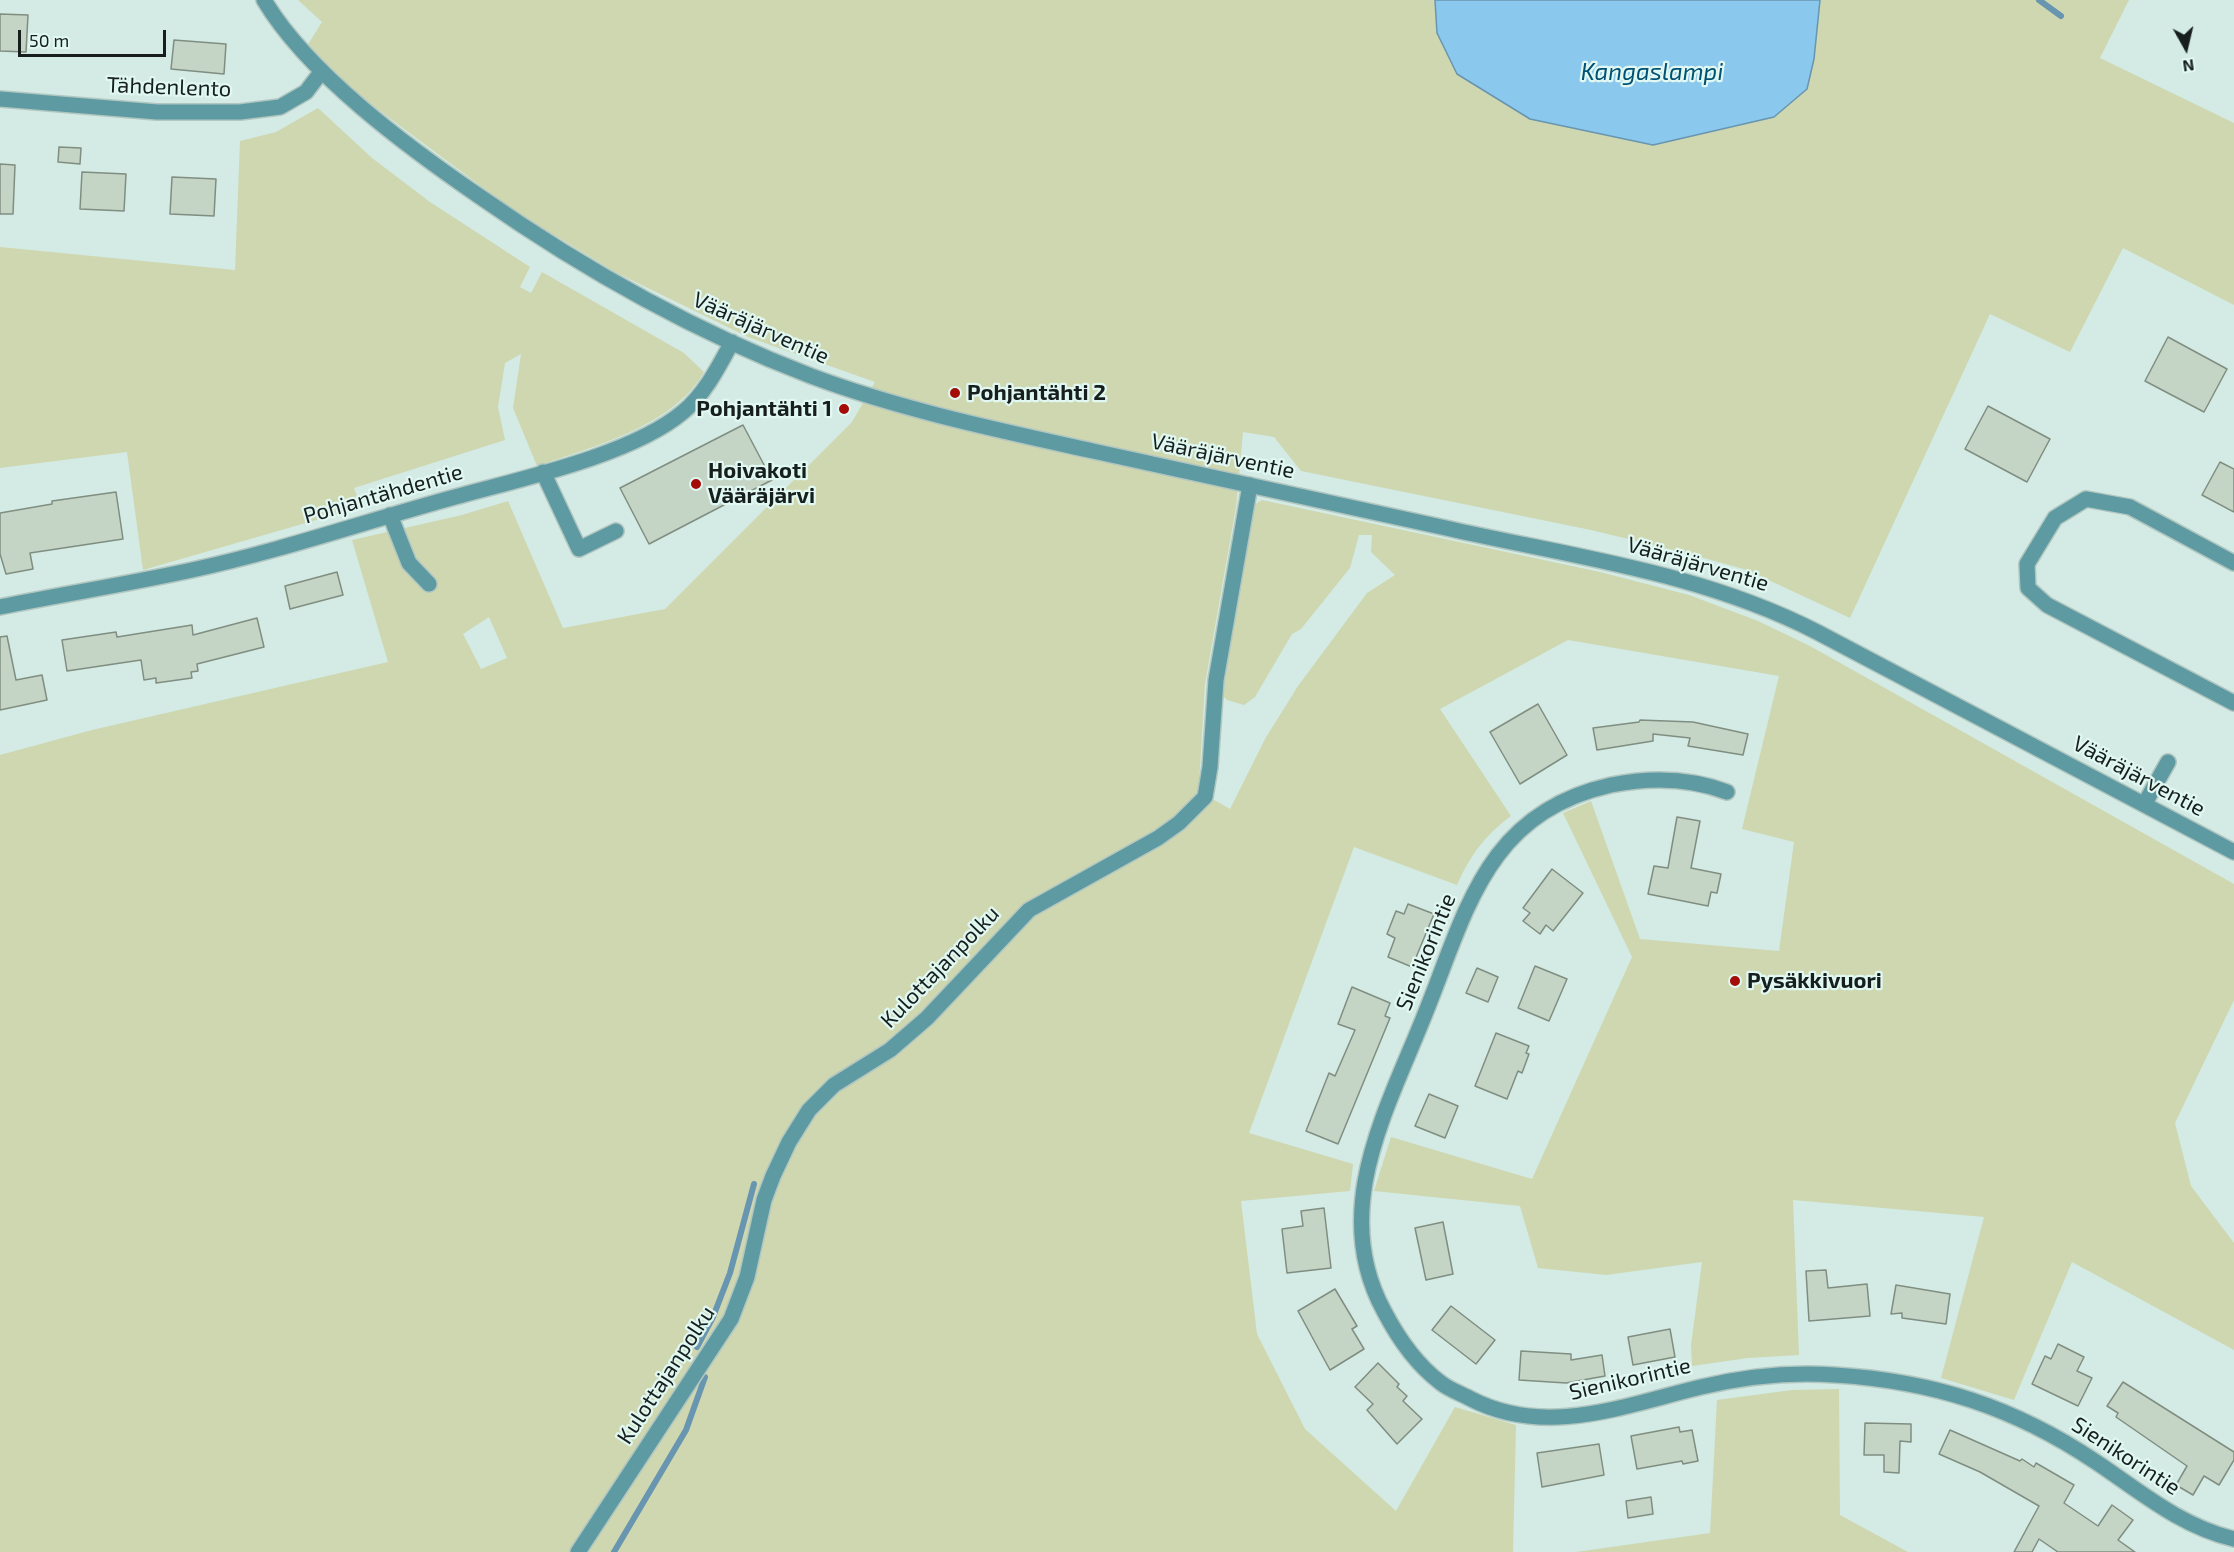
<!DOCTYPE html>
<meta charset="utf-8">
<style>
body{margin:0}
#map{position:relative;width:2234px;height:1552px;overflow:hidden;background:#d3ebe4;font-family:"Exo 2",sans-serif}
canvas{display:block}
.north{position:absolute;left:2156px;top:18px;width:60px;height:60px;-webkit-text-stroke:4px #e1f8f2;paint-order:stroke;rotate:172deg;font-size:16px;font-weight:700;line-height:24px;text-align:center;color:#161f1d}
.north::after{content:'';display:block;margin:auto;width:21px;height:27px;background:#161f1d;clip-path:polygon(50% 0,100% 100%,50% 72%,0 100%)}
.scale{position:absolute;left:18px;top:30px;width:148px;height:27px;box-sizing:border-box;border:3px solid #161f1d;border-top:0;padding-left:8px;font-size:18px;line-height:21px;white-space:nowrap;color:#161f1d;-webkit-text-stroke:4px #e1f8f2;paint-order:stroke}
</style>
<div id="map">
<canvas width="2234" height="1552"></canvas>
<div class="north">N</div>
<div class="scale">50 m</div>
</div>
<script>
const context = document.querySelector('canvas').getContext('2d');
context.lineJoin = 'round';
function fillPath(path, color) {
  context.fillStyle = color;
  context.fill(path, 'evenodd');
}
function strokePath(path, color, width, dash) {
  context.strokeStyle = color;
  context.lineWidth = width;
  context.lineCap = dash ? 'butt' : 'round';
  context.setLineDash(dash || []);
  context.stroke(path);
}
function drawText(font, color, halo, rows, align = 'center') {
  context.font = font + ' "Exo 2",sans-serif';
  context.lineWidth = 4.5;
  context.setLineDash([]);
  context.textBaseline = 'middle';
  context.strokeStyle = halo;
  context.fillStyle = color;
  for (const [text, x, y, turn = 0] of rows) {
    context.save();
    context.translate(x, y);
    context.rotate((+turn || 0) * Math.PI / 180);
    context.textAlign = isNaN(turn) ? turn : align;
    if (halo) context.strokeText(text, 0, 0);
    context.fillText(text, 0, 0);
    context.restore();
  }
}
fillPath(new Path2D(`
 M298,0H1435L1437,33L1814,59L1820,0H2129L2100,58L2234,123V305L2123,248L2070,352L1990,314L1850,618L1747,570L1686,553L1591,530L1301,471L1274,437L1243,432L1236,507L1205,684L1199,784L1209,797L1230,809L1265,739L1298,686L1367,593L1395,575L1371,552L1372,535H1359L1350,568L1301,629L1292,634L1255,697L1244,705L1227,700L1223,696L1233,622L1255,504L1262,500L1600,572L1689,595L1758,621L1810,646L2234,884V1000L2175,1123L2191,1186L2234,1243V1350L2072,1262L2014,1400L1941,1378L1984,1217L1793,1200L1799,1355L1748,1358L1692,1366L1691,1345L1702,1262L1606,1275L1538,1268L1520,1206L1374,1191L1391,1137L1532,1179L1632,957L1563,813L1591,801L1640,939L1779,951L1794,842L1742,829L1779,676L1568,640L1440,709L1511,816C1485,835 1470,856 1457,885L1354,847L1249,1133L1353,1164L1350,1191L1241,1201L1257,1334L1305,1429L1396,1511L1455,1407L1516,1425L1513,1552H0V755L92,730L388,662L352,540L462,515L508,501L563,628L665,609L852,422L875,382L748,337L615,272L513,210L333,76L307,46L322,22ZM489,617L507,658L481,669L463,634Z
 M318,108L372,158L430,202L530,267L520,287L531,293L542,272L684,353L704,372C674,426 592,447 537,466L513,408L521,354L505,363L498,407L505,440L354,488L361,507L143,570L127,452L0,468V247L235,270L240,141L276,132Z
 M1839,1389L1840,1515L1908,1552H1576L1710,1533L1717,1400L1792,1390Z`), '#ced7b0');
const water = new Path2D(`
 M1435,0H1820L1814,59L1807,89L1774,117L1653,145L1530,119L1457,74L1437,33Z`);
fillPath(water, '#8bc8ed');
strokePath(water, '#6895af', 1.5);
strokePath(new Path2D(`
 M2039,0L2061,16
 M697,1347L713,1317L730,1273L754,1184
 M614,1552L686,1430L705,1377`), '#6895af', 6);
const building = new Path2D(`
 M0,14L28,15L26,52L0,51Z
 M174,40L226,44L224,74L171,69Z
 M59,147L81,148L80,164L58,162Z
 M0,164L15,165L13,214H0Z
 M82,172L126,174L124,211L80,209Z
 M172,177L216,179L214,216L170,214Z
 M2168,337L2227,369L2204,412L2145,381Z
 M1988,406L2050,439L2027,482L1965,449Z
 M743,425L772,480L649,544L620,488Z
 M2220,462L2234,469V512L2202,495Z
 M116,492L123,539L30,553L33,569L6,574L0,554V513L52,504V501Z
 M337,572L343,595L290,609L285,586Z
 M257,618L264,647L197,664L198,671L191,672L192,678L156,683V678L144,680L141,660L67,671L62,640L116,632L117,637L192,625L193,635Z
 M7,636L16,680L42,675L47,700L0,710V637Z
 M1538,704L1567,755L1520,784L1490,732Z
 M1640,720L1693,722L1748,734L1743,755L1688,746L1690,738L1653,734V741L1597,750L1593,728L1639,722Z
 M1677,817L1700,821L1691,868L1721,874L1717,893L1711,892L1708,906L1648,894L1654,866L1668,868Z
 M1552,869L1583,893L1553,931L1546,925L1540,934L1523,921L1530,913L1523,908Z
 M1408,904L1434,914L1412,967L1388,957L1395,938L1387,934L1396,911L1404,914Z
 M1535,966L1567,979L1549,1021L1518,1008Z
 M1477,968L1498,977L1488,1002L1466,993Z
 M1352,987L1390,1003L1385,1016L1390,1018L1338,1144L1306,1131L1329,1073L1335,1076L1355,1030L1338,1024Z
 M1496,1033L1529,1046L1526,1053L1529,1054L1522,1073L1518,1071L1507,1099L1475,1086Z
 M1429,1094L1458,1106L1445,1138L1415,1126Z
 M1324,1208L1331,1268L1287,1273L1282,1229L1303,1226L1301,1211Z
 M1443,1222L1453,1274L1426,1280L1415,1228Z
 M1826,1270L1828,1288L1867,1284L1870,1316L1809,1321L1806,1271Z
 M1896,1285L1950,1294L1946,1324L1902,1318V1313L1891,1314Z
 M1335,1289L1357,1326L1352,1329L1364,1349L1330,1370L1298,1311Z
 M1451,1306L1495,1340L1476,1364L1432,1330Z
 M1670,1329L1675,1357L1633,1365L1628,1337Z
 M2058,1344L2084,1357L2077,1371L2092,1378L2078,1406L2032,1384L2045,1356L2051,1359Z
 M1521,1351L1571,1354V1360L1602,1355L1605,1376L1566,1383L1519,1380Z
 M1378,1363L1399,1384L1397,1387L1407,1396L1403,1401L1422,1419L1397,1444L1367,1410L1373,1404L1355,1387Z
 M2123,1382L2234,1452V1460L2219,1485L2204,1476L2193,1495L2176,1485L2187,1466L2116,1417L2118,1413L2107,1406Z
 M1865,1423L1911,1424V1442L1900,1441L1899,1473L1884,1472V1455H1864Z
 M1679,1427L1680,1432L1692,1430L1698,1461L1683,1464L1682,1461L1637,1469L1631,1436Z
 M1950,1430L2020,1461L2022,1459L2034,1467L2036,1463L2074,1485L2064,1503L2098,1526L2112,1505L2133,1520L2118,1540L2135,1552H2058L2039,1539L2032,1552H2014L2039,1506L1980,1472L1939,1454Z
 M1599,1444L1604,1475L1542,1487L1537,1453Z
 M1651,1497L1653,1514L1628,1518L1626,1501Z`);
fillPath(building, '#c4d4c5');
strokePath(building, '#808e81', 1.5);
const minor = new Path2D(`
 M264,0C307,73 409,148 479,196C582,268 693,331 811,376C902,410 998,430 1093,451C1211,477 1328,502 1446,528C1573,557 1700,572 1817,632L2234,852
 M0,99L157,112H240L280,107L306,92L322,71
 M543,472L579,549L616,531
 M390,515L409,563L429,584
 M2234,563L2130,507L2086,499L2055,518L2027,564L2028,588L2047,605L2234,703
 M0,607C64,594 128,584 192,570C280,551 367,521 455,497C520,479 632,455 683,412C705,394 719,366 732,342
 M1727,792C1690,778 1651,777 1611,785C1486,813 1467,910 1425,1014C1387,1110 1329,1210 1384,1311C1398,1338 1417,1365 1441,1383C1450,1390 1462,1394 1471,1399C1547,1438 1625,1405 1701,1387C1743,1377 1792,1372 1835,1375C1933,1381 2014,1407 2096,1462C2141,1492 2180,1526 2234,1539
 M2145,803L2168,762
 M578,1552L731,1319L747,1277L764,1200L773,1176L789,1142L809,1110L834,1085L890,1050L927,1018L1029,910L1158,838L1179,823L1205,797L1210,767L1216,680L1250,485`);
strokePath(minor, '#b1c6c0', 18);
strokePath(minor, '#5d9aa2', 15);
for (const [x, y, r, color] of [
 [955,393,6,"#a30c07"],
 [844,409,6,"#a30c07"],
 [696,484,6,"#a30c07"],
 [1735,981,6,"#a30c07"]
]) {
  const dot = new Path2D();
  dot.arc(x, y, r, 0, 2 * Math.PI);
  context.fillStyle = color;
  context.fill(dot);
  strokePath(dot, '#e1f8f2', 2);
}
drawText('22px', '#161f1d', '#e1f8f2', [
 ["Tähdenlento",169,87,2],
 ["Vääräjärventie",761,328,24],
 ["Vääräjärventie",1223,456,12],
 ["Pohjantähdentie",383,494,-16],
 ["Vääräjärventie",1698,564,16],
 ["Vääräjärventie",2139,776,28],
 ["Sienikorintie",1426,952,-68],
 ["Kulottajanpolku",940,967,-46],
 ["Kulottajanpolku",666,1375,-57],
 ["Sienikorintie",1630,1379,-13],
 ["Sienikorintie",2126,1456,33]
]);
drawText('bold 22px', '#161f1d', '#e1f8f2', [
 ["Pohjantähti 2",967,393],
 ["Pohjantähti 1",832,409,"right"],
 ["Hoivakoti",708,471],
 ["Vääräjärvi",708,496],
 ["Pysäkkivuori",1747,981]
], 'left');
drawText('italic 24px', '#005174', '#e1f8f2', [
 ["Kangaslampi",1652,72]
]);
</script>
